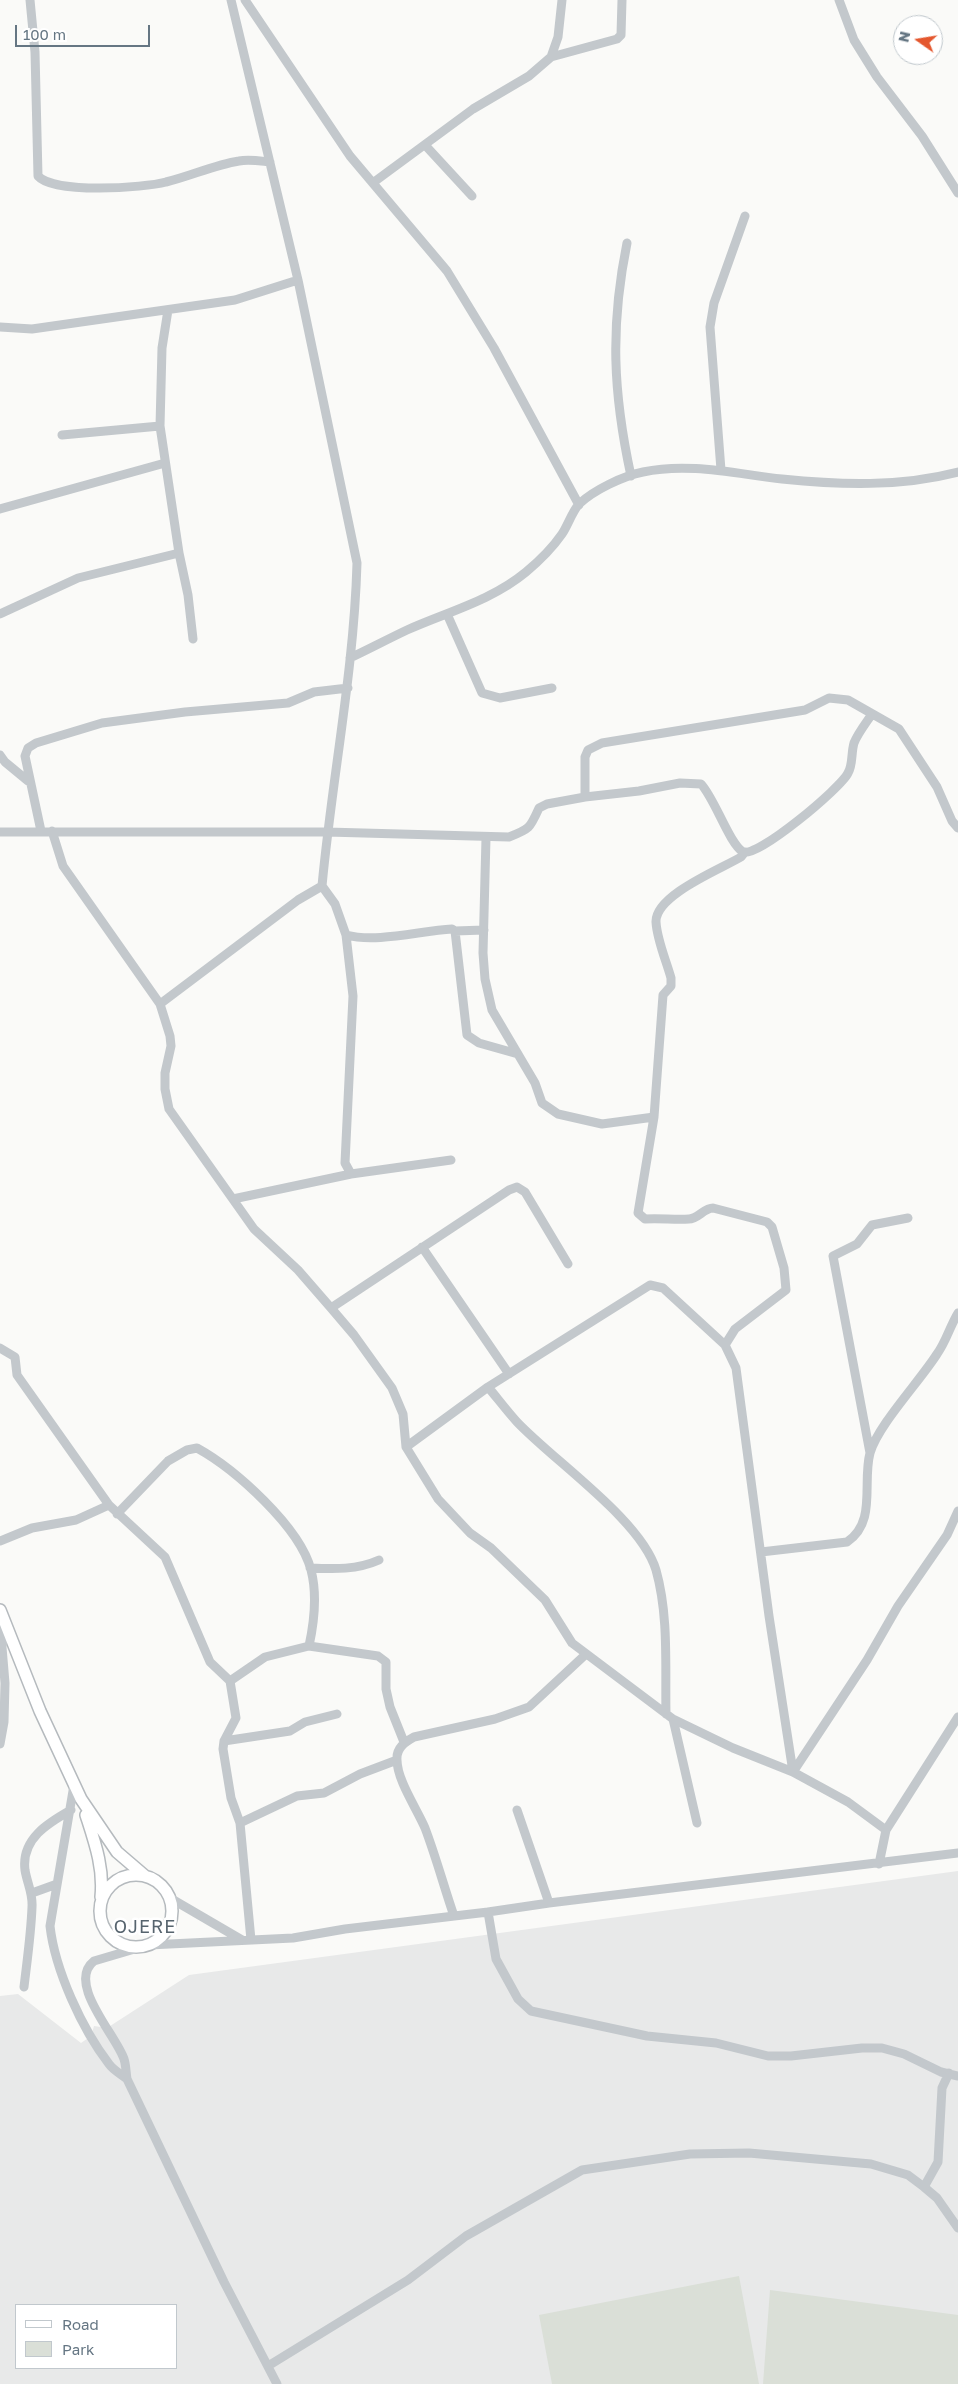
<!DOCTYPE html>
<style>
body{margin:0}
#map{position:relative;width:958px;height:2384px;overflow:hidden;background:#fafaf8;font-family:"Golos Text",sans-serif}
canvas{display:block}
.legend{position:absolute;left:15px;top:2304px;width:162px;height:65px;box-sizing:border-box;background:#fff;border:1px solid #c1c8cd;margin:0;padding:6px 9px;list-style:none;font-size:15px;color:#657683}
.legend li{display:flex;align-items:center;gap:10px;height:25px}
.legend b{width:25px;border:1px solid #c1c8cd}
.north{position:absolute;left:893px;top:15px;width:50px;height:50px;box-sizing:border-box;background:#fff;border:1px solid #c1c8cd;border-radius:50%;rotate:283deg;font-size:14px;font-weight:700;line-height:20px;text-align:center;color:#657683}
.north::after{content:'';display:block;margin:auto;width:18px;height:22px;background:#e4572e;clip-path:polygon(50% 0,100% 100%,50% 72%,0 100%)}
.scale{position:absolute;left:15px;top:25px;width:135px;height:22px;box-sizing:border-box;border:2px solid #657683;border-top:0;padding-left:6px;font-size:15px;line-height:18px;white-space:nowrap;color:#657683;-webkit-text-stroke:4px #fff;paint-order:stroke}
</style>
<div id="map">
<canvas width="958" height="2384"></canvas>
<ul class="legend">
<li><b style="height:6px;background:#fff"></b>Road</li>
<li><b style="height:14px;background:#dadfd7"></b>Park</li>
</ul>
<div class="north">N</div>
<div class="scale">100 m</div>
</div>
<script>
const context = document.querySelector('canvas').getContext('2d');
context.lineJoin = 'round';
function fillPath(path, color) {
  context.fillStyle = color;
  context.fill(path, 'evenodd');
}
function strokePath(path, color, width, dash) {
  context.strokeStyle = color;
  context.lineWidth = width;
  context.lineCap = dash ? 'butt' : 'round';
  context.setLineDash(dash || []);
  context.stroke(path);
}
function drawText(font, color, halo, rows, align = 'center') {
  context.font = font + ' "Golos Text",sans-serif';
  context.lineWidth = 5;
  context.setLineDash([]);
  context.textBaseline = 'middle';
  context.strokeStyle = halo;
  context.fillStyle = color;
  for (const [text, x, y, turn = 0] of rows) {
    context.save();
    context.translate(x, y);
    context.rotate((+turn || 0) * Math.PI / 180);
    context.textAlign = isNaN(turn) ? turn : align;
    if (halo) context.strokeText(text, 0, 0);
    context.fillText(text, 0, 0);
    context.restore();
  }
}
fillPath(new Path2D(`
 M958,1871V2384H0V1996L18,1994L81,2043L91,2036L94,2026L107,2028L189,1975ZM16,2305H176V2368H16Z`), '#e8e9e9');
fillPath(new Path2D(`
 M739,2276L759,2384H552L539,2315Z
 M770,2290L958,2315V2384H763Z`), '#dadfd7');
const major = new Path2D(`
 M0,1610L40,1711L81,1799L117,1852L145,1876
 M86,1815C95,1843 104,1868 101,1897
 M100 1911a36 36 0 1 1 72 0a36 36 0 1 1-72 0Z`);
strokePath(major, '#b5babe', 14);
strokePath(new Path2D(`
 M30,0L35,52L38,176C53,194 144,188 166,182C191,176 214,165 239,161C249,159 260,161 270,162
 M245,0L350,156L447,271L494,348L579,505
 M839,0L854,40L877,77L922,136L958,193
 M551,57L617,39L621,35L622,0
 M425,145L472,196
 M374,182L473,109L529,76L551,57L558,37L562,0
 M627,243C610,327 613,393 631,476
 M0,327L32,329L235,300L298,280
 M62,435L160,426
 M721,470L710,327L714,303L745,216
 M0,509L165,463
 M179,553L188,595L193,639
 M0,614L78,578L179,553L160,426L162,348L168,310
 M447,614L482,693L500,698L552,688
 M350,658C369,649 388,639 407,630C447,612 491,601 526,572C538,562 553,547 562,534C568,525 572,512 579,504C594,490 623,476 643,472C689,462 736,474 782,479C841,485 900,487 958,472
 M0,755L5,762L28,781
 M585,797L639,791L680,783L701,784C715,799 729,843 743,852C756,859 841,788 848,773C853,765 851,753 854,743C858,733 866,723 872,714
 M41,831L25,756L28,748L36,743L102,723L185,712L288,703L314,692L348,688
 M52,831L63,866L160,1004L170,1036L171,1046L165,1073V1089L169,1109L254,1229L298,1270L331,1308L354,1335L392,1388L403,1414L406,1447L438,1499L470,1533L491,1548L545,1600L572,1643L673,1719L733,1748L793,1772L848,1802L886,1830
 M0,832H327L509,837C530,829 530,828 539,808L547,804L585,797V757L588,750L602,743L805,710L829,698L848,700L899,729L937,787L952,821L958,828
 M486,838L483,953L485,979L492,1010L535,1083L542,1103L558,1114L602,1124L654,1117
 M322,886L335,904L346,935L353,996L345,1163L351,1174L451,1160
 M455,931L484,930
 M346,935C377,943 419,931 452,929L455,931L467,1035L479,1043L518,1054
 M160,1004L298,900L322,886C332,778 354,671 357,563L298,280L231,0
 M233,1199L351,1174
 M422,1247L509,1374
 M331,1308L509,1190L517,1187L525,1192L568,1264
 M725,1345L735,1329L786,1290L784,1268L772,1227L767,1222L713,1208C704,1208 698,1219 689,1219C675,1220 660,1218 645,1219L638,1213L654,1117L663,995L671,986V978C666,960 657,940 656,922C655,895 721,869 741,857L745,852
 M0,1348L15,1357L17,1375L109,1505L165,1557L210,1662L230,1681L236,1718L224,1741L223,1749L231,1798L240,1823L251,1940
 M488,1387C498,1399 507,1411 517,1422C555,1462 641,1520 656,1570C669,1616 665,1667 666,1714
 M406,1447L488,1387L650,1285L663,1288L725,1345L736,1368L769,1616L793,1772
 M870,1453L833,1256L857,1244L872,1225L908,1218
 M117,1514L168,1461L187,1450L197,1448C235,1469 300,1527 311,1570C317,1593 314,1623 309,1646
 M0,1541L32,1528L76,1520L109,1505
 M761,1552L847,1542C877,1522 862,1483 870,1453C878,1425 920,1381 937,1354C946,1342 950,1326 958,1313
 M310,1568C334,1569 357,1570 379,1560
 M230,1681L265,1657L309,1646L378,1656L386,1662V1689L390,1707L404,1742
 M673,1719L697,1823
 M224,1741L290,1731L305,1722L337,1714
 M0,1744L4,1722L5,1683L2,1647L5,1623
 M793,1772L867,1660L898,1606L947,1535L958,1511
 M74,1785L50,1926C55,1970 82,2029 109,2064C113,2070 121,2074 127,2079
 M517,1810L549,1903
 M240,1823L297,1796L324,1793L360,1774L397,1760
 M879,1864L886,1830L958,1717
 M32,1893L57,1884
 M170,1898L242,1940
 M488,1912L496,1959L518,1999L531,2011L647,2036L716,2043L768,2056H791L862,2048H882L904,2054L941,2072L958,2076
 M454,1916C444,1887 436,1857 425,1828C417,1809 397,1780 397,1760C396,1748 405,1742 414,1737L495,1719L529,1707L585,1655
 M149,1945L293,1938L345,1929L488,1912L549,1903L958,1853
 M138,1948L94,1961C66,1983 116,2035 124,2059C126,2065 126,2073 127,2079L224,2282L277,2384
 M24,1987C27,1961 31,1934 32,1907C33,1893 27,1883 25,1870C21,1839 48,1823 71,1810
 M924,2187L938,2162L942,2088L949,2073
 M268,2366L408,2280L466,2236L582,2170L690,2154L749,2153L871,2164L908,2175L924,2187L937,2198L958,2228`), '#c3c8cc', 9);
strokePath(major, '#fff', 11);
context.letterSpacing = '1px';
drawText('18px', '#57646e', '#fff', [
 ["OJERE",145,1927]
]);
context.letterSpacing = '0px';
</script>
